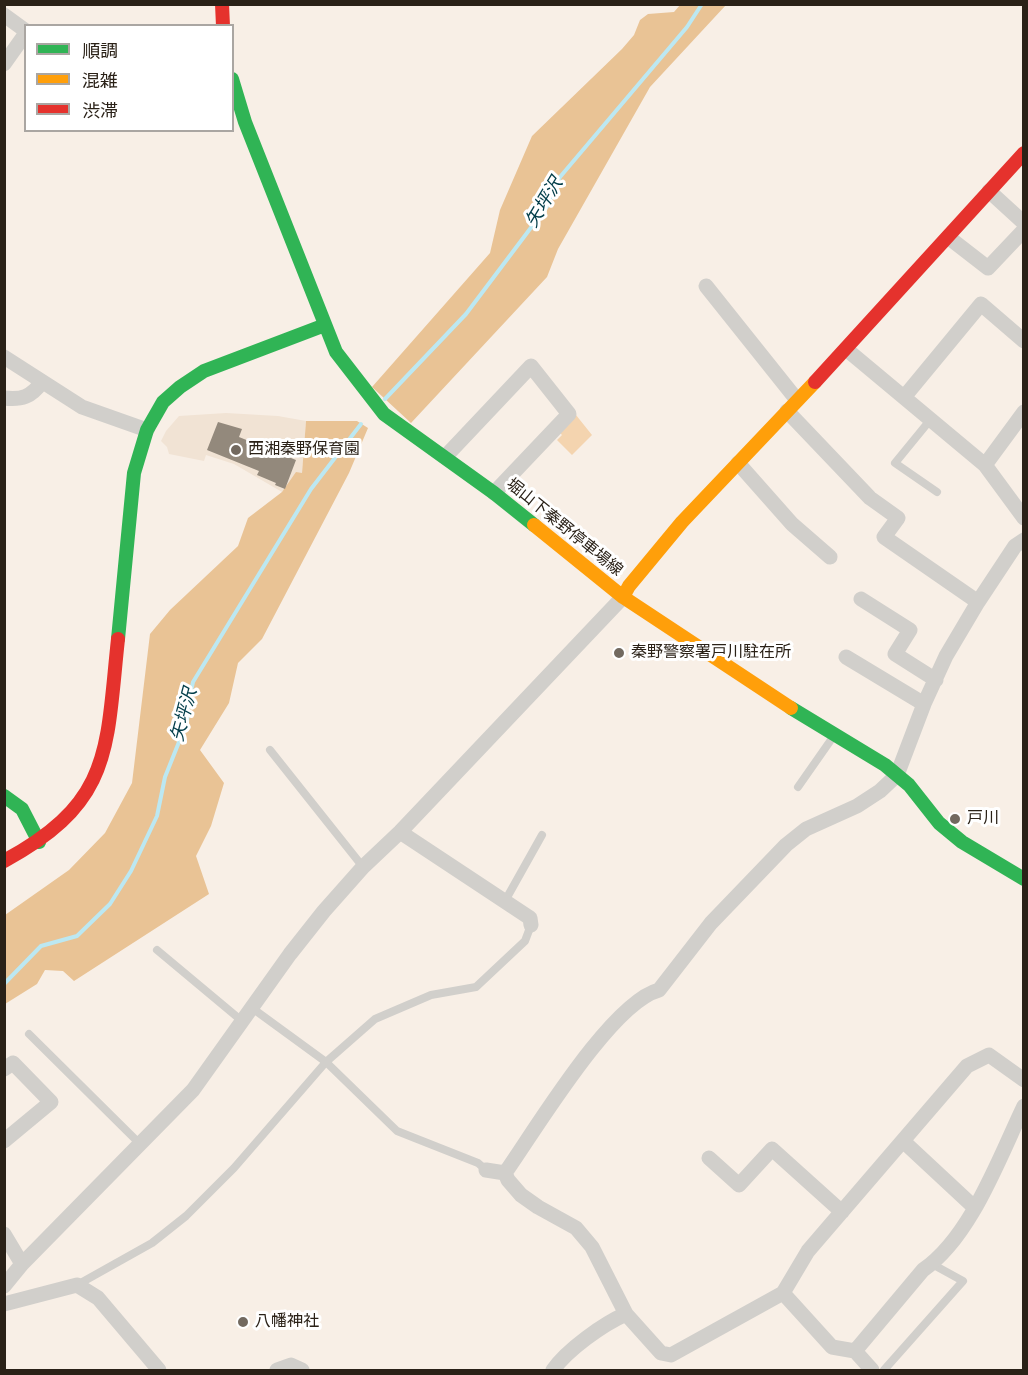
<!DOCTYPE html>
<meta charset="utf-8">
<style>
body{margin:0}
#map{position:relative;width:1028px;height:1375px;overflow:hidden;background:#f8efe6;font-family:Roboto,"Noto Sans JP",sans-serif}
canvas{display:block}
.frame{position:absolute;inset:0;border:6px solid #2a2117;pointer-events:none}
.legend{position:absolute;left:24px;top:24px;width:210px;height:108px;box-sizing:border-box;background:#fff;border:2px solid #aaa6a2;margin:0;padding:8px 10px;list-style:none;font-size:18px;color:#2a2117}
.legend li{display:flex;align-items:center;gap:12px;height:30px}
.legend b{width:30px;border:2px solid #aaa6a2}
</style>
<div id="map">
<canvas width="1028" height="1375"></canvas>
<div class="frame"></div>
<ul class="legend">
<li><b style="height:8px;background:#30b455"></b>順調</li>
<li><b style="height:8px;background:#ff9f0a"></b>混雑</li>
<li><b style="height:8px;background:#e5322d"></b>渋滞</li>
</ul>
</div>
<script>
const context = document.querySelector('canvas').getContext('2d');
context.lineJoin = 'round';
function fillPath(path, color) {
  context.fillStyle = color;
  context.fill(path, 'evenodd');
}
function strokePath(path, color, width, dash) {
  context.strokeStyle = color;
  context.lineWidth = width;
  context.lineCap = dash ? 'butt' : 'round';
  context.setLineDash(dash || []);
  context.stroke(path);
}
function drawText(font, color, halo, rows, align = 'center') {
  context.font = font + ' Roboto,"Noto Sans JP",sans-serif';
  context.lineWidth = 6;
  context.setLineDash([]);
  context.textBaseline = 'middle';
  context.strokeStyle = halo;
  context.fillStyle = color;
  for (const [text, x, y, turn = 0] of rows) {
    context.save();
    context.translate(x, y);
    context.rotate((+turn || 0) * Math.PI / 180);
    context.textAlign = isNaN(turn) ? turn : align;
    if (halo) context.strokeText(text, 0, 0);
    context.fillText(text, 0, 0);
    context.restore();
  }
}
fillPath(new Path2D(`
 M226,413L278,416L306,421L302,473L282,492L234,464L206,455L204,461L169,454L167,447L161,441L166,431L179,416Z`), '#f1e3d4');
fillPath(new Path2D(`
 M576,415L592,435L572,455L557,440L562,435L560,433Z`), '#f4d4af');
fillPath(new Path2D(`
 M680,5H726L650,87L558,249L547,277L411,423L372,387L490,253L500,210L532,136L622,49L634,35L640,20L648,14L674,12Z
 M306,421H357L368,428L349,473L262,639L238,663L229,703L200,750L224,783L211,826L196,856L209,894L74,981L63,971L45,970L37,984L5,1004V915L69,870L105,833L132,783L150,634L170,610L238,546L248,518L282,492L296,472L302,473Z`), '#e9c395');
strokePath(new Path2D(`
 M385,399L466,314L548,205L560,177L687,27L702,4
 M4,984L41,946L77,936L110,904L131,871L157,816L165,777L187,722L189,700L193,682L311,489L361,424`), '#bce8f2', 4);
fillPath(new Path2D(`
 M218,422L242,429L239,437L296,460L285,489L275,485L276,483L257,475L259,471L207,450Z`), '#93897c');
strokePath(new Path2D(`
 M931,419L895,463L937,492
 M270,750L363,867
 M798,787L833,737
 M505,901L542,835
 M157,950L242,1021
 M252,1008L326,1062L397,1131L478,1163L486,1170
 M29,1034L140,1144
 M77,1285L152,1243L186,1216L234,1168L326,1062L375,1019L431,995L476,987L525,941L531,925
 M884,1370L963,1281L932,1264`), '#d1cfcb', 8);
strokePath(new Path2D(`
 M4,15L26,31
 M4,64L26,33
 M989,191L1024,223
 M948,237L988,268L1024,230
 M706,286L797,400
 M846,349L985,465L1024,518
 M4,357L82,407L147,430
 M905,396L981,304L1024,341
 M4,398C22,400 31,397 42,382
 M787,411L870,498L898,518L884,537L978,602
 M445,457L531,366L569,414L494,493
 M738,463L792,524L830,557
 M985,465L1024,412
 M861,599L910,630L895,654L936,680
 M846,657L924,704
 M400,832L530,918L531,925
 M4,1069L13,1063L51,1102L4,1141
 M903,1141L975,1208
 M709,1158L739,1185L772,1149L842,1212
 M486,1170L505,1173
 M505,1173C536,1129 611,1003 659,990L711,923L786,845L806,829L857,806L880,791L897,775L924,704L946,656L978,602L1015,546L1024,540
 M505,1173L508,1180L521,1195L538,1207L576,1228L592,1247L626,1314L661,1353L671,1355L783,1293L808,1251L967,1066L989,1055L1024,1080
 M4,1234L22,1264
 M4,1286L22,1264L193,1090L290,954L324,911L363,867L400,832L623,597
 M783,1293L832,1347L855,1351L872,1370
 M4,1304L77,1285L98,1298L159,1370
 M855,1351L923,1270C971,1237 999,1158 1024,1106
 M277,1370L291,1365L302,1370
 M553,1370C567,1350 603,1324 626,1314`), '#d1cfcb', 15);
strokePath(new Path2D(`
 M232,79L245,122L336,352L384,414L494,493L534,525
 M118,639L134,473L147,430L163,402L180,387L204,371L325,325
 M791,708L885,765L909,785L939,823L962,842L1024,879
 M4,796L22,809L39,842`), '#30b455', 14);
strokePath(new Path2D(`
 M534,525L623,597L791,708
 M623,597L629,586L682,522L815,382`), '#ff9f0a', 14);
strokePath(new Path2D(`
 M222,4L223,26
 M815,382L1024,153
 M4,861C113,802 106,750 118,639`), '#e5322d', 14);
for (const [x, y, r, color] of [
 [236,450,6,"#72695f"],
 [619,653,6,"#72695f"],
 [955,819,6,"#72695f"],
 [243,1322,6,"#72695f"]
]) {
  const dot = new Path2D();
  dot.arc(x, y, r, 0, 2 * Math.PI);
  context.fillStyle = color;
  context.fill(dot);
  strokePath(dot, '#fff', 2);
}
drawText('16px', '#2a2117', '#fff', [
 ["西湘秦野保育園",248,450],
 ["秦野警察署戸川駐在所",631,653],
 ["戸川",967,819],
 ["八幡神社",255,1322]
], 'left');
drawText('16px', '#2a2117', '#fff', [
 ["堀山下秦野停車場線",564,528,39]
]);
drawText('italic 18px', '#003c48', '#fff', [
 ["矢坪沢",545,203,-59],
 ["矢坪沢",185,715,-75]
]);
</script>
